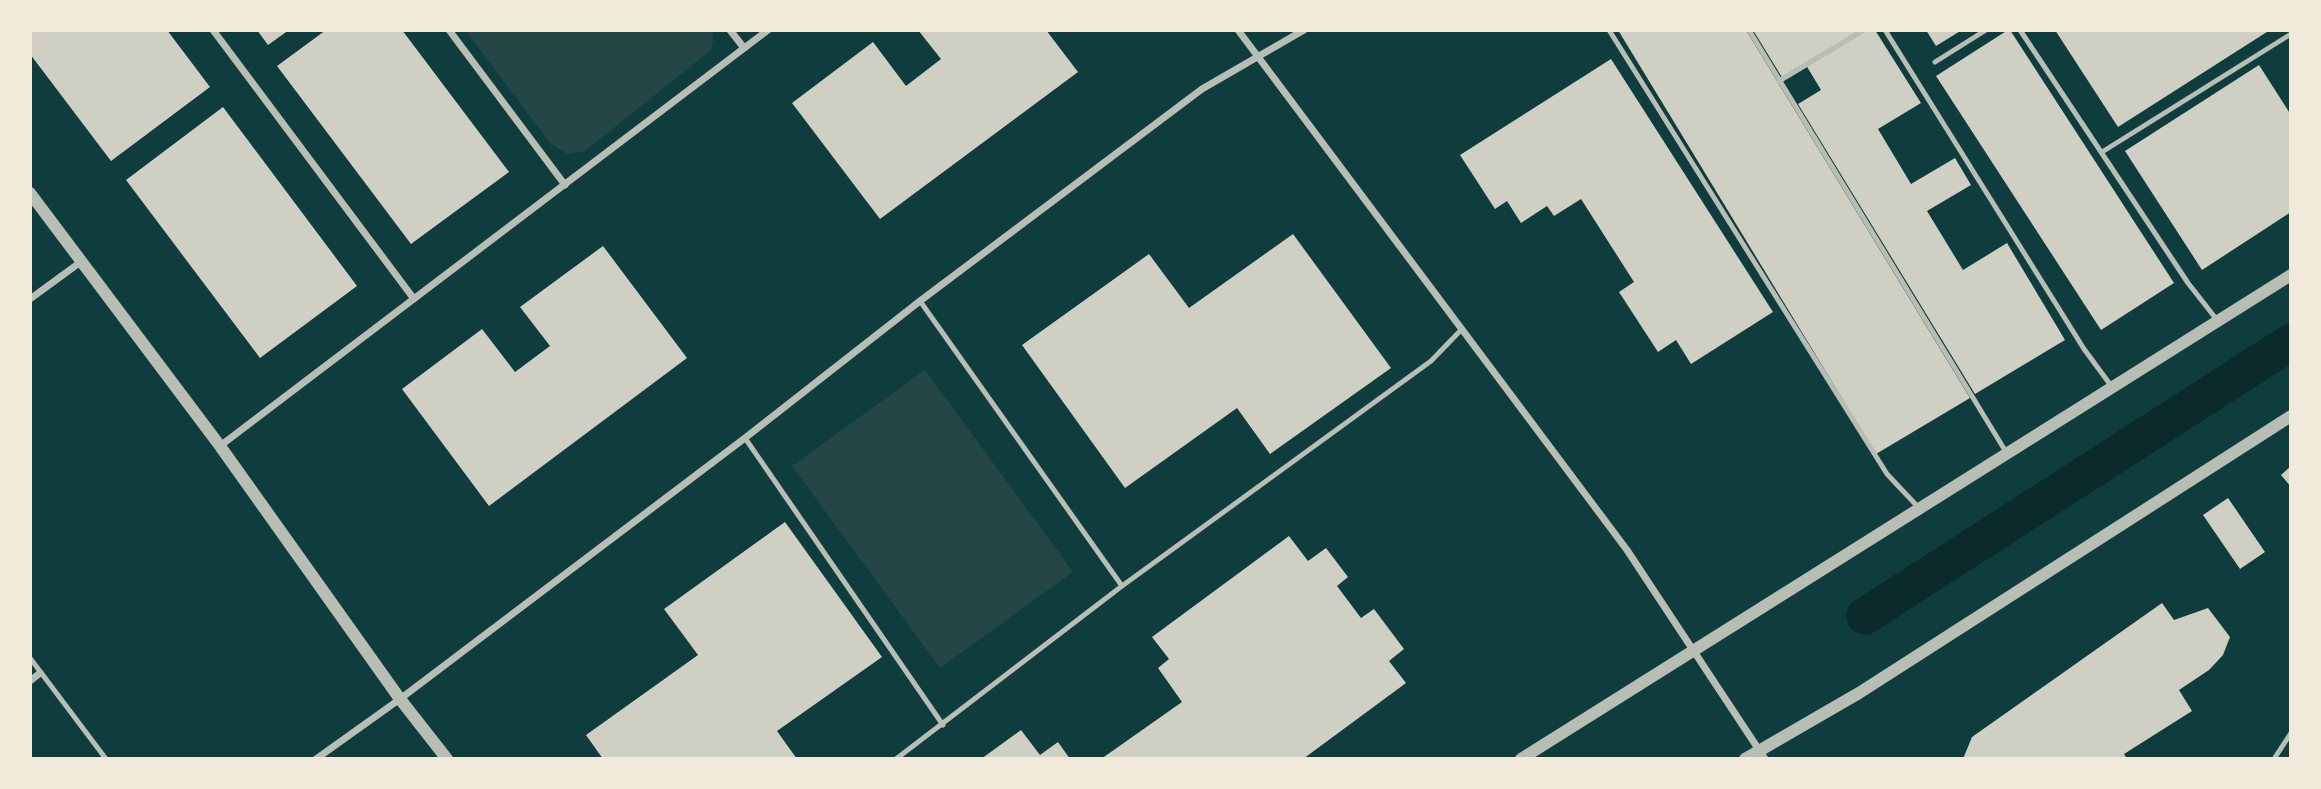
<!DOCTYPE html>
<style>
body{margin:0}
#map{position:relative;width:2321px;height:789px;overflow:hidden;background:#0f3d3e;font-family:"Exo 2",sans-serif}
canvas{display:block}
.frame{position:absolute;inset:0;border:32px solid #f1e9da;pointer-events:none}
</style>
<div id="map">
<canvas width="2321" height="789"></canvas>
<div class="frame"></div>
</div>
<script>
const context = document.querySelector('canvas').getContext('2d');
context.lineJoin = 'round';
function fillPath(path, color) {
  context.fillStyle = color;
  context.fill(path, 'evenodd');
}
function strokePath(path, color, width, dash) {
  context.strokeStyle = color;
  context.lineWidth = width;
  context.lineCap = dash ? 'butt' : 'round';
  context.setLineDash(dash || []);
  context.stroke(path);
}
fillPath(new Path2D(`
 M465,30H712L713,41L711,50L585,151L568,154L550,143Z
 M925,370L1073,572L940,668L792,466Z`), '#244646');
strokePath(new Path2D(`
 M1865,616L2291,342`), '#0a2a2b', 37);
fillPath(new Path2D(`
 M30,30H167L210,87L111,161L30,54Z
 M257,30H289L268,45Z
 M326,30H402L509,172L411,244L277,66Z
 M918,30H1046L1078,72L880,219L792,103L873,42L906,86L941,59Z
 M1618,30H1746L1970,398L1876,454Z
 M1753,30H1875L1921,103L1878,129L1911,184L1955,158L1971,185L1927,211L1963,270L2007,243L2065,340L1975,394L1798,104L1821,90L1806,65L1783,79Z
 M1926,30H1962L1936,46Z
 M2008,30H2010L2174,283L2101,330L1936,76Z
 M2055,30H2270L2118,127Z
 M1611,59L1773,312L1691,364L1676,340L1658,352L1619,292L1634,282L1581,199L1554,216L1547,206L1521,223L1507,201L1495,209L1460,155Z
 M2259,65L2291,115V212L2202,270L2125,151Z
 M223,107L357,286L260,358L126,180Z
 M1293,234L1391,368L1270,454L1237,408L1125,488L1022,345L1149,254L1189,308Z
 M603,246L687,358L489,506L402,389L482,329L515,372L550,346L520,307Z
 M2291,466V487L2281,475Z
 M2228,498L2265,552L2240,569L2203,515Z
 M785,522L882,657L777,731L797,759H603L586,735L698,655L664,609Z
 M1289,536L1308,561L1326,548L1348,577L1337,586L1361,618L1374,609L1404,649L1389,661L1406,683L1303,759H1101L1182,702L1158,668L1169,659L1152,637Z
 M2162,603L2174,620L2208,608L2230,637L2223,655L2209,670L2179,690L2192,711L2124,754L2127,759H1963L1972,737Z
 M1021,730L1040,755L1058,742L1070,759H981Z`), '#cfcfc3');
strokePath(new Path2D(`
 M1609,30L1887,474L1919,508
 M1749,30L2006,452
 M1885,30L2084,349L2112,387
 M2020,30L2188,283L2217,320
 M1935,62L1986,30
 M1779,81L1864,30
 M2102,152L2291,34
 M745,438L943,725
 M1122,586L1431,361L1461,330
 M30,658L106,759
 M896,759L1122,586L920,301
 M2274,759L2291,733`), '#b8beb3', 5);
strokePath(new Path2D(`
 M213,30L414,299
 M449,30L565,185
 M730,30L744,48
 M1238,30L1627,550L1765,759
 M30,299L82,261
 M220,446L768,30
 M30,681L40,673
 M316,759L400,699L745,438L920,301L1202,89L1304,30`), '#b8beb3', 7);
strokePath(new Path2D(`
 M30,193L220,446L400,699L447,759
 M1521,759L2291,275
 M1745,759L1859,693L2291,416`), '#b8beb3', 12);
</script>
